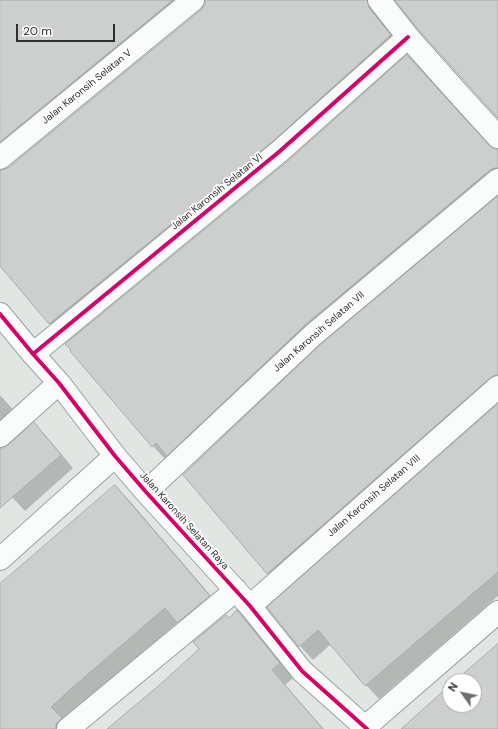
<!DOCTYPE html>
<style>
body{margin:0}
#map{position:relative;width:498px;height:729px;overflow:hidden;background:#e1e6e3;font-family:"DM Sans",sans-serif}
canvas{display:block}
.north{position:absolute;left:442px;top:673px;width:40px;height:40px;box-sizing:border-box;background:#fff;border:1px solid #abacab;border-radius:50%;rotate:303deg;font-size:11px;font-weight:700;line-height:16px;text-align:center;color:#2c2f2d}
.north::after{content:'';display:block;margin:auto;width:14px;height:18px;background:#6b6f6d;clip-path:polygon(50% 0,100% 100%,50% 72%,0 100%)}
.scale{position:absolute;left:16px;top:24px;width:99px;height:18px;box-sizing:border-box;border:2px solid #2c2f2d;border-top:0;padding-left:5px;font-size:12px;line-height:14px;white-space:nowrap;color:#2c2f2d;-webkit-text-stroke:3px #fff;paint-order:stroke}
</style>
<div id="map">
<canvas width="498" height="729"></canvas>
<div class="north">N</div>
<div class="scale">20 m</div>
</div>
<script>
const context = document.querySelector('canvas').getContext('2d');
context.lineJoin = 'round';
function fillPath(path, color) {
  context.fillStyle = color;
  context.fill(path, 'evenodd');
}
function strokePath(path, color, width, dash) {
  context.strokeStyle = color;
  context.lineWidth = width;
  context.lineCap = dash ? 'butt' : 'round';
  context.setLineDash(dash || []);
  context.stroke(path);
}
function drawText(font, color, halo, rows, align = 'center') {
  context.font = font + ' "DM Sans",sans-serif';
  context.lineWidth = 3.5;
  context.setLineDash([]);
  context.textBaseline = 'middle';
  context.strokeStyle = halo;
  context.fillStyle = color;
  for (const [text, x, y, turn = 0] of rows) {
    context.save();
    context.translate(x, y);
    context.rotate((+turn || 0) * Math.PI / 180);
    context.textAlign = isNaN(turn) ? turn : align;
    if (halo) context.strokeText(text, 0, 0);
    context.fillText(text, 0, 0);
    context.restore();
  }
}
fillPath(new Path2D(`
 M0,0H498V117L397,1H391L380,16L382,22L404,49L64,337L50,324L6,272L0,260ZM205,1H206V4L202,10L8,169L1,171V168L199,4Z
 M407,56L420,69L492,149L498,150V188L166,460L153,446L72,351L289,161Z
 M498,198V396L282,587L268,573L184,475Z
 M0,395L24,422L1,445V449H3L34,424L47,437L73,468L25,511L12,497L0,484Z
 M498,405V596L379,699L366,685L331,644L313,660L300,646Z
 M115,486L129,500L223,610L192,636L178,622L64,721L72,729H0V585Z
 M237,612L251,625L293,678L285,685L324,729H109L201,649L229,619Z`), '#0003');
const building = new Path2D(`
 M0,0H173L0,142Z
 M205,0H367L369,8L391,35L272,142L49,324L0,266V170H2L8,168L201,10L205,5Z
 M395,0H498V118L418,29Z
 M407,55L489,145L494,149H498V168H495L490,170L305,325L167,456L156,443L152,447L70,351L71,350L65,344L288,161Z
 M498,196V375H495L490,378L267,574L183,475L321,344Z
 M498,404V572L365,686L318,630L299,647L267,607Z
 M34,422L61,455L0,508V448H3L8,445Z
 M115,485L210,596L177,623L165,608L73,687L51,707L62,718L56,724V729H0V584Z
 M237,610L280,663L272,670L323,729H107L163,682L199,649L193,642L226,615L229,618Z
 M498,644V729H401L450,685V705H474V681H455Z`);
fillPath(building, '#cccfce');
strokePath(building, '#aaadab', 1);
const minor = new Path2D(`
 M379,0L408,37L456,91L498,137
 M0,158L193,0
 M0,314L33,354L59,383L115,456L146,492L250,606L302,671L367,729
 M33,354L280,151L408,37
 M0,436L59,383
 M146,492L313,335L498,180
 M0,559L115,456
 M250,606L498,387
 M68,729L236,590
 M363,729L498,612`);
strokePath(minor, '#9ea29f', 24);
strokePath(minor, '#fafbfb', 22);
strokePath(new Path2D(`
 M0,314L33,354L59,383L115,456L146,492L250,606L302,671L367,729
 M33,354L280,151L408,37`), '#d6006c', 4);
drawText('10px', '#2c2f2d', '#fff', [
 ["Jalan Karonsih Selatan V",87,87,-39],
 ["Jalan Karonsih Selatan VI",217,192,-39],
 ["Jalan Karonsih Selatan VII",319,332,-41],
 ["Jalan Karonsih Selatan VIII",374,496,-41],
 ["Jalan Karonsih Selatan Raya",184,521,48]
]);
</script>
